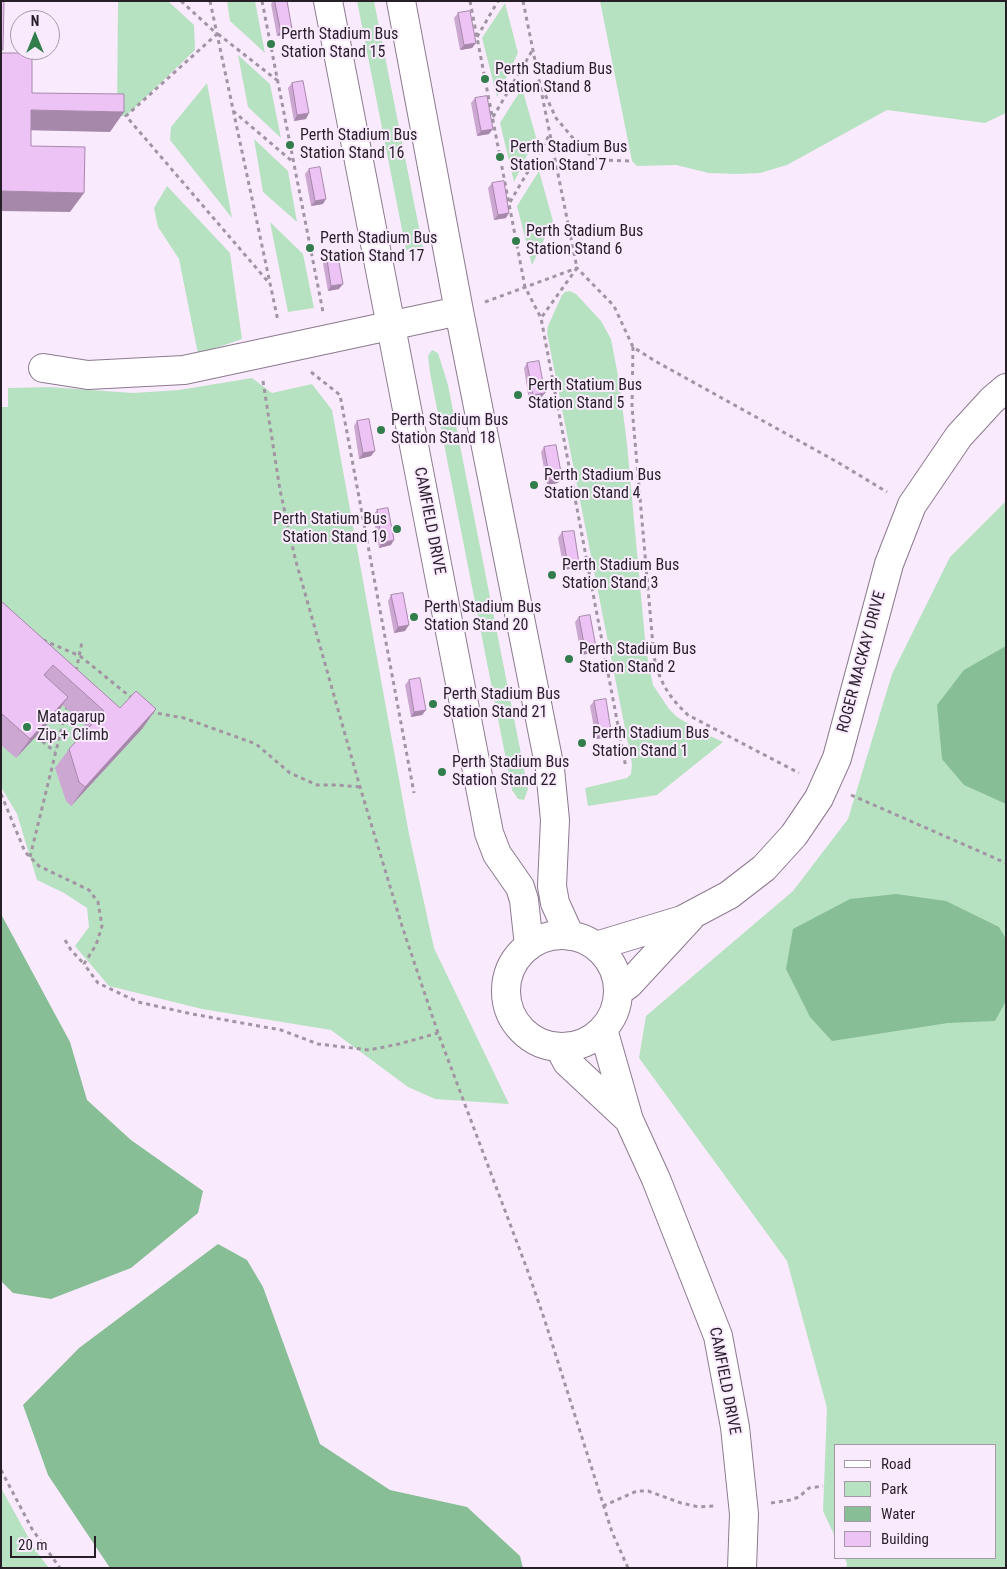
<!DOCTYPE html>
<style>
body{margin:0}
#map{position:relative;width:1007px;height:1569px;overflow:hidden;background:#faeafd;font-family:"Roboto Condensed",sans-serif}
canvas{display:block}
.frame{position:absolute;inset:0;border:2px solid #261f27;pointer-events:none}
.legend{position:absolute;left:834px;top:1444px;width:162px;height:115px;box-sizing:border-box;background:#faeafd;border:1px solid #a599a7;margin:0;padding:6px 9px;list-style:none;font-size:15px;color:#261f27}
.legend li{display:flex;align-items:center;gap:10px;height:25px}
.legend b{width:25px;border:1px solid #a599a7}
.north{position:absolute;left:10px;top:10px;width:50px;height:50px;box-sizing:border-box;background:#faeafd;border:1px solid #a599a7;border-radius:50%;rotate:0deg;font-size:14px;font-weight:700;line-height:20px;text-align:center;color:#261f27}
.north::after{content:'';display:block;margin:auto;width:18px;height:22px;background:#317d4b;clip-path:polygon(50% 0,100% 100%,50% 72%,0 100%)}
.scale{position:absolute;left:10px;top:1536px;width:86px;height:22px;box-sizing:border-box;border:2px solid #261f27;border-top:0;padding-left:6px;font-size:15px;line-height:18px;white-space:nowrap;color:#261f27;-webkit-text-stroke:4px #faeafd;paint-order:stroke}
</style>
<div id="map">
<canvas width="1007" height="1569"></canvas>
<div class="frame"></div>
<ul class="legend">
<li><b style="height:6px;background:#fff"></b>Road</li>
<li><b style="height:14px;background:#b7e2c1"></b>Park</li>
<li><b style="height:14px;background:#87be95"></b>Water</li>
<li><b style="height:14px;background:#edc2f4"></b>Building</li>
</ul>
<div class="north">N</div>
<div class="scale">20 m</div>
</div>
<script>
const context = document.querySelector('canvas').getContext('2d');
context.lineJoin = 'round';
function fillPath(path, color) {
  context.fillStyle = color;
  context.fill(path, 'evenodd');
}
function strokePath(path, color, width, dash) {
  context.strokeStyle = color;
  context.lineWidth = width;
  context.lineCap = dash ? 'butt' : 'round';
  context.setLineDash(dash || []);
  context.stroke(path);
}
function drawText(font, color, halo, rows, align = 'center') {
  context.font = font + ' "Roboto Condensed",sans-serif';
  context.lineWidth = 4;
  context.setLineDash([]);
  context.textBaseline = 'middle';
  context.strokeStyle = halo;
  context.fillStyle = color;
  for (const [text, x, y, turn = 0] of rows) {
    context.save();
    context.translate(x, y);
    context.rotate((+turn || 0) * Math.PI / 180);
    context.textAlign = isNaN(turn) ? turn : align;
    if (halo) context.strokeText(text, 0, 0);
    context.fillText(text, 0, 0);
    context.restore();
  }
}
fillPath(new Path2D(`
 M118,1H168L194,25L195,50L126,116H117Z
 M227,1H255L265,53L230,21Z
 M357,1H374L423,248L406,250Z
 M600,1H1006V113L985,123L887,110L787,165L760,173L737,174L709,173L676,165L637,166L632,161Z
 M505,3L518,53L497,97L482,38Z
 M238,55L270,84L281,138L248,107Z
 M207,83L232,218L170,140L171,127Z
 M522,88L536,137L514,182L500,123Z
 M254,139L288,171L297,222L263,192Z
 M539,171L553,221L532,265L517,206Z
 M167,186L230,253L242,339L198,354L179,259L158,227L154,208Z
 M270,222L303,254L314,308L288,312Z
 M570,291L576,294L601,321L611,339L619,381L627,444L646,650L653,685L669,709L677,717L704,733L723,742L657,795L588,806L585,788L627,778L631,774L632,764L547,333L548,326L562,295L565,292Z
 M432,350L438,353L448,385L528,789L524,800L518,799L512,790L430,373L428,356Z
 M252,378L272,393L312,384L332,410L409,834L434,948L509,1104L435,1099L408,1087L331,1030L202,1009L109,986L75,946L89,927L87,908L64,893L37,880L17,814L1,787V407H8V388L49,387L133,393L179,390Z
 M1006,501V1568H846L847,1564L845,1558H996V1445H836V1539L823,1511L827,1408L787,1261L639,1058L646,1016L793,891L848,819L892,674L950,557Z
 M1,1488L36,1551L49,1568H1Z`), '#b7e2c1');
fillPath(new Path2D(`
 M1006,646V804L964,785L942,759L937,705L964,670Z
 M896,894L946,901L999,927L1006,939V1001L995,1021L948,1023L832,1041L810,1017L786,969L793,929L850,899Z
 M1,914L70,1042L87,1100L131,1140L203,1191L198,1213L131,1268L51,1299L13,1293L1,1281Z
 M218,1244L247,1260L263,1287L320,1444L390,1490L467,1507L520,1556L523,1568H110L48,1475L23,1405L79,1348Z`), '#87be95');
const minor = new Path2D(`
 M328,1L489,833L497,854L520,887L524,900L529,946
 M401,1L459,311L550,769L555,820L552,886L555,903L570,936
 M43,368L88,375L184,370L459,311
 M506 991a56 56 0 1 1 112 0a56 56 0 1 1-112 0Z
 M596,946L682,920L729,895L764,868L794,835L819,798L837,758L889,564L912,505L959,436L992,400L1006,388
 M618,992L629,984L690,918
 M603,1029L629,1120L656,1179L718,1336L735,1427L744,1514L742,1568
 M559,1047L567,1062L628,1119`);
strokePath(minor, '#8c7a8f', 30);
strokePath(new Path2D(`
 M181,1L217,34L126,116L270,284
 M210,1L278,321
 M262,1L323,312
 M470,1L525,287L541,318
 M523,1L577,268L541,318L626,768
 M218,34L278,81
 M477,37L498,1
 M542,88L556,118L583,150L598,160L632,161
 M233,111L293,162
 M493,117L532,51
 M510,202L550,134
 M485,302L577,268L614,306L633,347L655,361L839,463L887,492
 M633,347L632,407L654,657C660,683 669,697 688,715L799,773
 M311,372L340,395L414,793
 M263,381L280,490L295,558L360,787L402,926L438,1033L527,1269L544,1318L612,1532L628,1568
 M43,640L80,656L133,699
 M76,671L82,642
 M150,712L184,718L256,744L290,773L317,785H337L360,787
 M36,736L55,752
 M1,794L25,852L39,866L89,890L98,902L102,926L96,945L84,964L98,983L138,1002L192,1014L281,1030L318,1044L369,1050L399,1044L438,1033
 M851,795L1006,863
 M30,857L67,706
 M65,940L71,950L84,964
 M1,1470L32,1529L60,1568
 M771,1503L790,1500L799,1497L809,1488L823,1486
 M603,1506L637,1491H648L681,1503L699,1507L715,1506`), '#a195a3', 3, [4, 4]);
strokePath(minor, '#fff', 28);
fillPath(new Path2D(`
 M273,1H287L288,34L277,36L271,4Z
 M458,13L476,43L472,48L460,50L454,18Z
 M292,83L306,119L294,121L288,88Z
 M475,98L489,134L477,136L471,103Z
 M309,169L323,204L311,206L305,174Z
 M492,183L506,218L494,220L488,188Z
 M326,253L339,289L328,291L322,258Z
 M527,363L541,398L529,401L524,368Z
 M357,421L371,456L359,459L354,426Z
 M544,447L558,483L547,485L541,452Z
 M377,510L391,545L379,548L373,515Z
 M562,532L579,563L576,568L564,570L558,538Z
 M391,595L405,631L394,633L388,601Z
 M1,601L120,708L156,709L142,729L71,806L66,801L55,768L69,749L88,728L63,705L55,716L16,758L1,745Z
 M579,617L596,647L592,653L581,655L575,622Z
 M409,680L426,710L422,715L411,717L405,685Z
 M594,701L611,731L608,737L596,739L590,706Z`), '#cca7d2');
fillPath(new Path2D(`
 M292,29L288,34L277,36L281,31Z
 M476,43L472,48L460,50L464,45Z
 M31,110L124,112L110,132L18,130Z
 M309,113L306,119L294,121L297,115Z
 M493,129L489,134L477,136L481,131Z
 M1,191L84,193L70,212L1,211Z
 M326,199L323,204L311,206L315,201Z
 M509,213L506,218L494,220L498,215Z
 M343,284L339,289L328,291L331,286Z
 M545,393L541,398L529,401L533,395Z
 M375,451L371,456L359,459L363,453Z
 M562,478L558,483L547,485L550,480Z
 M394,540L391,545L379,548L382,543Z
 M579,563L576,568L564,570L568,565Z
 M409,625L405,631L394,633L398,627Z
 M596,647L592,653L581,655L585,649Z
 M68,697L55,716L16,758L30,739Z
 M156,709L142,729L71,806L85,787Z
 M426,710L422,715L411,717L414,712Z
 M611,731L608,737L596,739L600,734Z`), '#a688ab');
const building = new Path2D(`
 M1,1H4L3,50H1Z
 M275,1H287L292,29L281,31Z
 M470,11L476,43L464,45L458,13Z
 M1,53H32V93L124,94V112L31,110V146L85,147L84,193L1,191Z
 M303,81L309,113L297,115L292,83Z
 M487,96L493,129L481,131L475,98Z
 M320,167L326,199L315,201L309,169Z
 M504,181L509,213L498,215L492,183Z
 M337,251L343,284L331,286L326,253Z
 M539,361L545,393L533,395L527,363Z
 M369,419L375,451L363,453L357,421Z
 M556,445L562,478L550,480L544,447Z
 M388,508L394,540L382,543L377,510Z
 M574,531L579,563L568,565L562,532Z
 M403,593L409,625L398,627L391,595Z
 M1,601L120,708L136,691L156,709L85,787L79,782L69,749L104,711L53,665L44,675L68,697L30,739L1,713Z
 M590,615L596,647L585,649L579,617Z
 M420,678L426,710L414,712L409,680Z
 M606,699L611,731L600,734L594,701Z`);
fillPath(building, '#edc2f4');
strokePath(building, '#a688ab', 1);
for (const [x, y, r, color] of [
 [271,44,5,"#317d4b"],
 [485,79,5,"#317d4b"],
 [290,145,5,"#317d4b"],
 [500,157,5,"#317d4b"],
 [516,241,5,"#317d4b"],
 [310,248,5,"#317d4b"],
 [518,395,5,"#317d4b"],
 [381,430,5,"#317d4b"],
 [534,485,5,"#317d4b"],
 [397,529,5,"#317d4b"],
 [552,575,5,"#317d4b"],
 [414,617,5,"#317d4b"],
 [569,659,5,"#317d4b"],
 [433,704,5,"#317d4b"],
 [27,727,5,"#317d4b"],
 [582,743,5,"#317d4b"],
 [442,772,5,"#317d4b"]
]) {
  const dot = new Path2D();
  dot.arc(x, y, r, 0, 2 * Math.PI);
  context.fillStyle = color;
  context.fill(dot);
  strokePath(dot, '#faeafd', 2);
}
drawText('16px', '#261f27', '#faeafd', [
 ["Perth Stadium Bus",281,35],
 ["Station Stand 15",281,53],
 ["Perth Stadium Bus",495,70],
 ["Station Stand 8",495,88],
 ["Perth Stadium Bus",300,136],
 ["Station Stand 16",300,154],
 ["Perth Stadium Bus",510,148],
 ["Station Stand 7",510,166],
 ["Perth Stadium Bus",526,232],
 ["Station Stand 6",526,250],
 ["Perth Stadium Bus",320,239],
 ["Station Stand 17",320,257],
 ["Perth Statium Bus",528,386],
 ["Station Stand 5",528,404],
 ["Perth Stadium Bus",391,421],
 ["Station Stand 18",391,439],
 ["Perth Stadium Bus",544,476],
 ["Station Stand 4",544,494],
 ["Perth Statium Bus",387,520,"right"],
 ["Station Stand 19",387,538,"right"],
 ["Perth Stadium Bus",562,566],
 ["Station Stand 3",562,584],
 ["Perth Stadium Bus",424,608],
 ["Station Stand 20",424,626],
 ["Perth Stadium Bus",579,650],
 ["Station Stand 2",579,668],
 ["Perth Stadium Bus",443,695],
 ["Station Stand 21",443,713],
 ["Matagarup",37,718],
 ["Zip + Climb",37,736],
 ["Perth Stadium Bus",592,734],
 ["Station Stand 1",592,752],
 ["Perth Stadium Bus",452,763],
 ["Station Stand 22",452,781]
], 'left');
drawText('16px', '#261f27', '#faeafd', [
 ["CAMFIELD DRIVE",429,521,79],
 ["ROGER MACKAY DRIVE",862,662,-75],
 ["CAMFIELD DRIVE",724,1381,79]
]);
</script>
